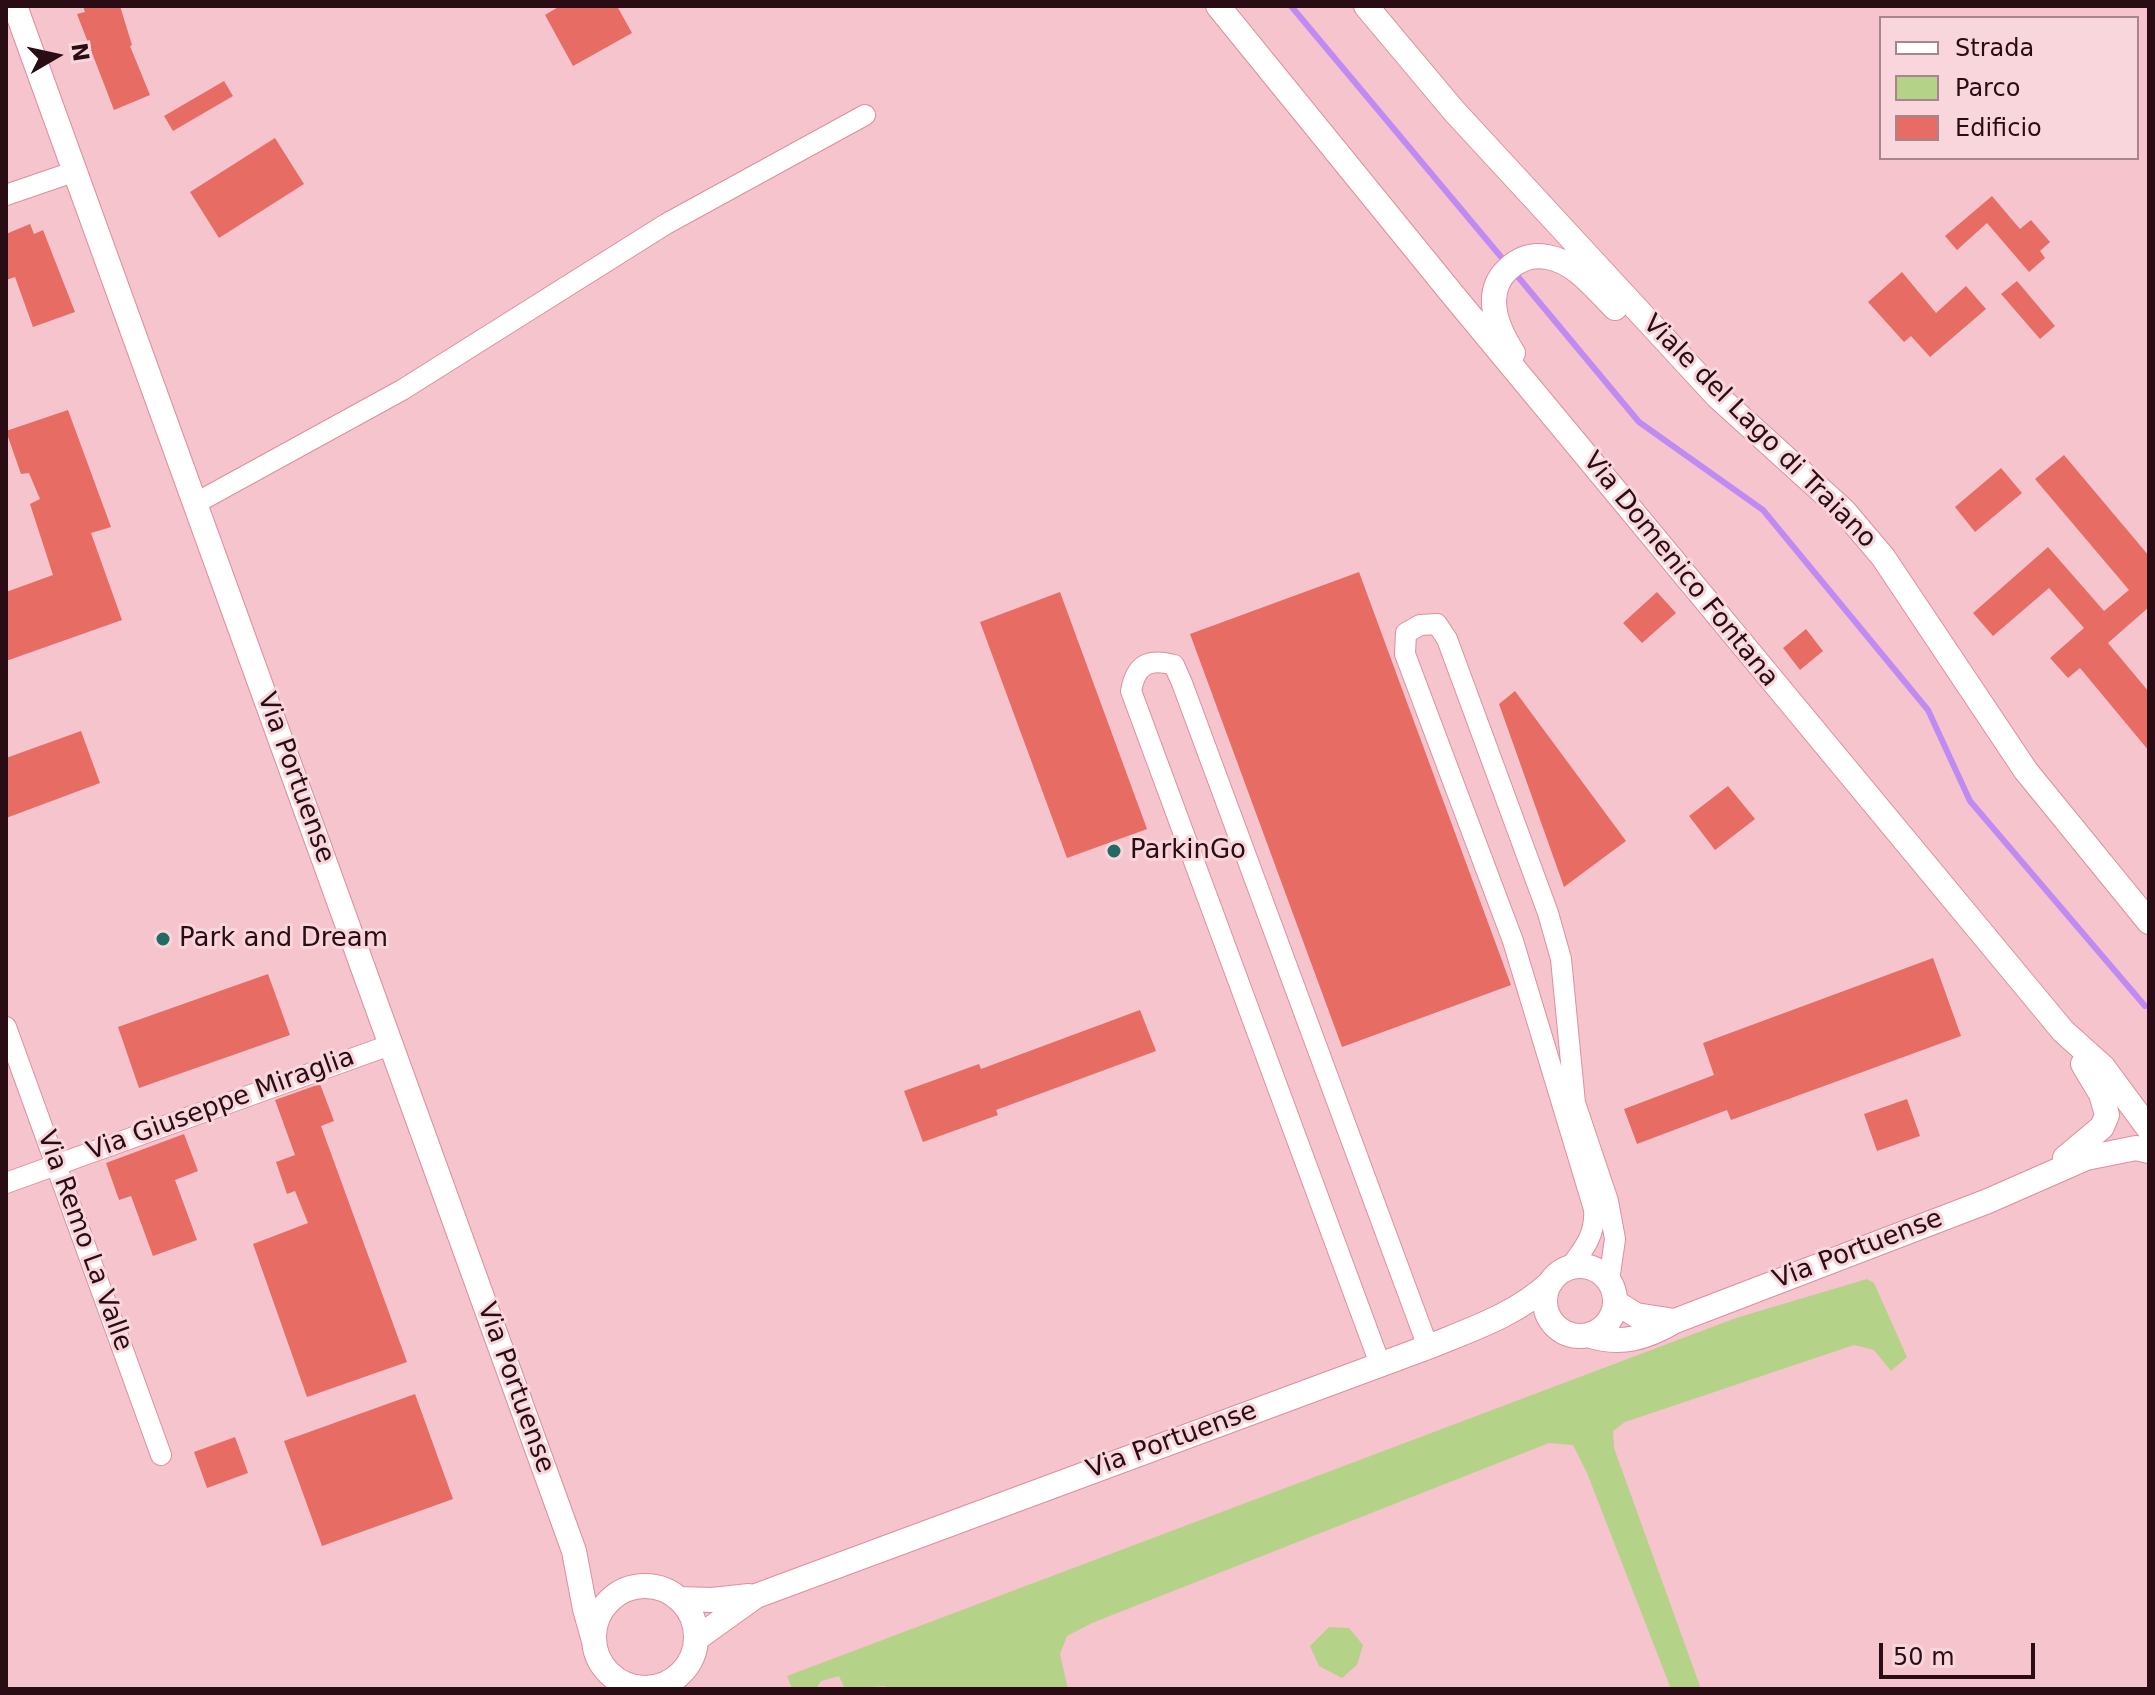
<!DOCTYPE html>
<style>
body{margin:0}
#map{position:relative;width:2155px;height:1695px;overflow:hidden;background:#f6c4cd;font-family:"DejaVu Sans",sans-serif}
canvas{display:block}
.frame{position:absolute;inset:0;border:8px solid #2a0d14;pointer-events:none}
.legend{position:absolute;left:1879px;top:16px;width:260px;height:144px;box-sizing:border-box;background:#f9d6dc;border:2px solid #a6868c;margin:0;padding:10px 14px;list-style:none;font-size:24px;color:#2a0d14}
.legend li{display:flex;align-items:center;gap:16px;height:40px}
.legend b{width:40px;border:2px solid #a6868c}
.north{position:absolute;left:16px;top:16px;width:80px;height:80px;-webkit-text-stroke:6px #f9d6dc;paint-order:stroke;rotate:81deg;font-size:22px;font-weight:700;line-height:32px;text-align:center;color:#2a0d14}
.north::after{content:'';display:block;margin:auto;width:28px;height:36px;background:#2a0d14;clip-path:polygon(50% 0,100% 100%,50% 72%,0 100%)}
.scale{position:absolute;left:1879px;top:1643px;width:156px;height:36px;box-sizing:border-box;border:4px solid #2a0d14;border-top:0;padding-left:10px;font-size:24px;line-height:28px;white-space:nowrap;color:#2a0d14;-webkit-text-stroke:6px #f9d6dc;paint-order:stroke}
</style>
<div id="map">
<canvas width="2155" height="1695"></canvas>
<div class="frame"></div>
<ul class="legend">
<li><b style="height:10px;background:#fff"></b>Strada</li>
<li><b style="height:22px;background:#b5d289"></b>Parco</li>
<li><b style="height:22px;background:#e76c64"></b>Edificio</li>
</ul>
<div class="north">N</div>
<div class="scale">50 m</div>
</div>
<script>
const context = document.querySelector('canvas').getContext('2d');
context.lineJoin = 'round';
function fillPath(path, color) {
  context.fillStyle = color;
  context.fill(path, 'evenodd');
}
function strokePath(path, color, width, dash) {
  context.strokeStyle = color;
  context.lineWidth = width;
  context.lineCap = dash ? 'butt' : 'round';
  context.setLineDash(dash || []);
  context.stroke(path);
}
function drawText(font, color, halo, rows, align = 'center') {
  context.font = font + ' "DejaVu Sans",sans-serif';
  context.lineWidth = 6;
  context.setLineDash([]);
  context.textBaseline = 'middle';
  context.strokeStyle = halo;
  context.fillStyle = color;
  for (const [text, x, y, turn = 0] of rows) {
    context.save();
    context.translate(x, y);
    context.rotate((+turn || 0) * Math.PI / 180);
    context.textAlign = isNaN(turn) ? turn : align;
    if (halo) context.strokeText(text, 0, 0);
    context.fillText(text, 0, 0);
    context.restore();
  }
}
fillPath(new Path2D(`
 M1867,1279L1874,1283L1907,1357L1891,1371L1874,1350L1854,1345L1625,1422L1613,1431L1614,1448L1701,1689H1671L1587,1473L1573,1445L1549,1443L1092,1623L1067,1636L1060,1654L1068,1689H887L885,1686L845,1689L839,1676L821,1681L816,1689H792L787,1676L1736,1318Z
 M1329,1627L1349,1628L1363,1645L1357,1665L1342,1678L1319,1666L1310,1646Z`), '#b5d289');
strokePath(new Path2D(`
 M1291,6L1507,264
 M1514,272L1639,422L1763,510L1928,710L1970,801L2145,1006`), '#bf8bf3', 6);
fillPath(new Path2D(`
 M83,6H120L132,45L130,46L150,95L114,110L77,14L85,12Z
 M560,6H617L632,33L573,66L545,15Z
 M224,81L233,96L173,131L164,116Z
 M275,138L304,184L219,238L190,192Z
 M1992,196L2020,229L2031,220L2050,242L2040,251L2045,258L2029,272L1987,223L1957,250L1945,236Z
 M30,224L34,234L43,230L75,312L33,327L15,277L6,280V234Z
 M1902,272L1936,313L1966,286L1986,309L1930,357L1911,336L1904,342L1868,302Z
 M2017,281L2055,326L2040,339L2001,294Z
 M68,410L111,527L91,533L122,620L6,661V592L53,575L30,504L40,499L29,473L21,474L6,431Z
 M2064,455L2149,556V607L2108,643L2149,692V751L2080,668L2068,678L2050,658L2084,628L2049,588L1993,636L1973,613L2048,547L2104,611L2129,590L2035,479Z
 M2001,468L2022,493L1975,532L1955,507Z
 M1359,572L1511,985L1342,1047L1190,634Z
 M1060,592L1147,829L1067,858L980,622Z
 M1657,592L1676,613L1642,643L1623,623Z
 M1806,629L1823,651L1800,670L1783,648Z
 M1515,691L1626,841L1564,887L1499,704Z
 M81,731L100,783L6,818V758Z
 M1728,786L1755,819L1715,850L1689,816Z
 M1933,958L1961,1036L1731,1120L1727,1110L1637,1144L1624,1109L1714,1075L1703,1043Z
 M268,974L290,1035L139,1088L118,1027Z
 M1140,1010L1156,1051L996,1110L998,1115L923,1142L904,1091L979,1064L981,1069Z
 M320,1084L334,1121L321,1126L407,1362L307,1397L253,1244L308,1223L295,1191L287,1194L276,1162L295,1155L275,1100Z
 M1907,1099L1920,1136L1877,1151L1864,1114Z
 M184,1134L198,1171L175,1180L197,1240L153,1256L131,1196L119,1200L106,1163Z
 M415,1394L453,1499L322,1546L284,1441Z
 M235,1437L248,1473L207,1488L194,1452Z`), '#e76c64');
const minor = new Path2D(`
 M6,195L76,171
 M196,503L402,390L666,224L865,115
 M6,1027L161,1455
 M6,1183L390,1045
 M1570,1267C1585,1248 1596,1233 1594,1209L1513,941L1405,654L1406,633L1420,625L1437,624L1447,639L1548,913L1561,959L1575,1103L1608,1201L1615,1239L1609,1281
 M1380,1364L1131,691C1136,664 1149,658 1174,665L1182,683L1428,1347`);
const tertiary = new Path2D(`
 M15,6L574,1551L585,1609L594,1641
 M1218,6L1453,295L2063,1031L2103,1067L2149,1129
 M1366,6L1454,111L1717,396L1844,511L1883,557L2026,771L2149,922
 M1513,353C1497,328 1482,293 1508,269C1519,259 1532,254 1547,257C1575,261 1596,289 1615,308
 M2065,1158L2102,1127L2107,1115L2101,1094L2083,1064
 M1545 1301a35 35 0 1 1 70 0a35 35 0 1 1-70 0Z
 M1615,1302L1636,1315L1675,1321
 M1588,1335C1621,1346 1646,1338 1675,1321L1988,1201L2086,1158L2136,1148L2149,1151
 M594 1637a51 51 0 1 1 102 0a51 51 0 1 1-102 0Z
 M679,1599L712,1600L749,1596
 M696,1639L756,1596L1428,1347C1472,1329 1516,1315 1551,1282`);
strokePath(minor, '#dd8e9f', 22);
strokePath(tertiary, '#dd8e9f', 26);
strokePath(minor, '#fff', 20);
strokePath(tertiary, '#fff', 24);
for (const [x, y, r, color] of [
 [1114,851,8,"#226b64"],
 [163,939,8,"#226b64"]
]) {
  const dot = new Path2D();
  dot.arc(x, y, r, 0, 2 * Math.PI);
  context.fillStyle = color;
  context.fill(dot);
  strokePath(dot, '#f9d6dc', 3);
}
drawText('26px', '#2a0d14', '#f9d6dc', [
 ["Viale del Lago di Traiano",1759,432,45],
 ["Via Domenico Fontana",1680,570,51],
 ["Via Portuense",295,778,70],
 ["Via Giuseppe Miraglia",221,1105,-20],
 ["Via Remo La Valle",84,1241,70],
 ["Via Portuense",1858,1250,-21],
 ["Via Portuense",515,1388,70],
 ["Via Portuense",1172,1441,-20]
]);
drawText('26px', '#2a0d14', '#f9d6dc', [
 ["ParkinGo",1130,851],
 ["Park and Dream",179,939]
], 'left');
</script>
